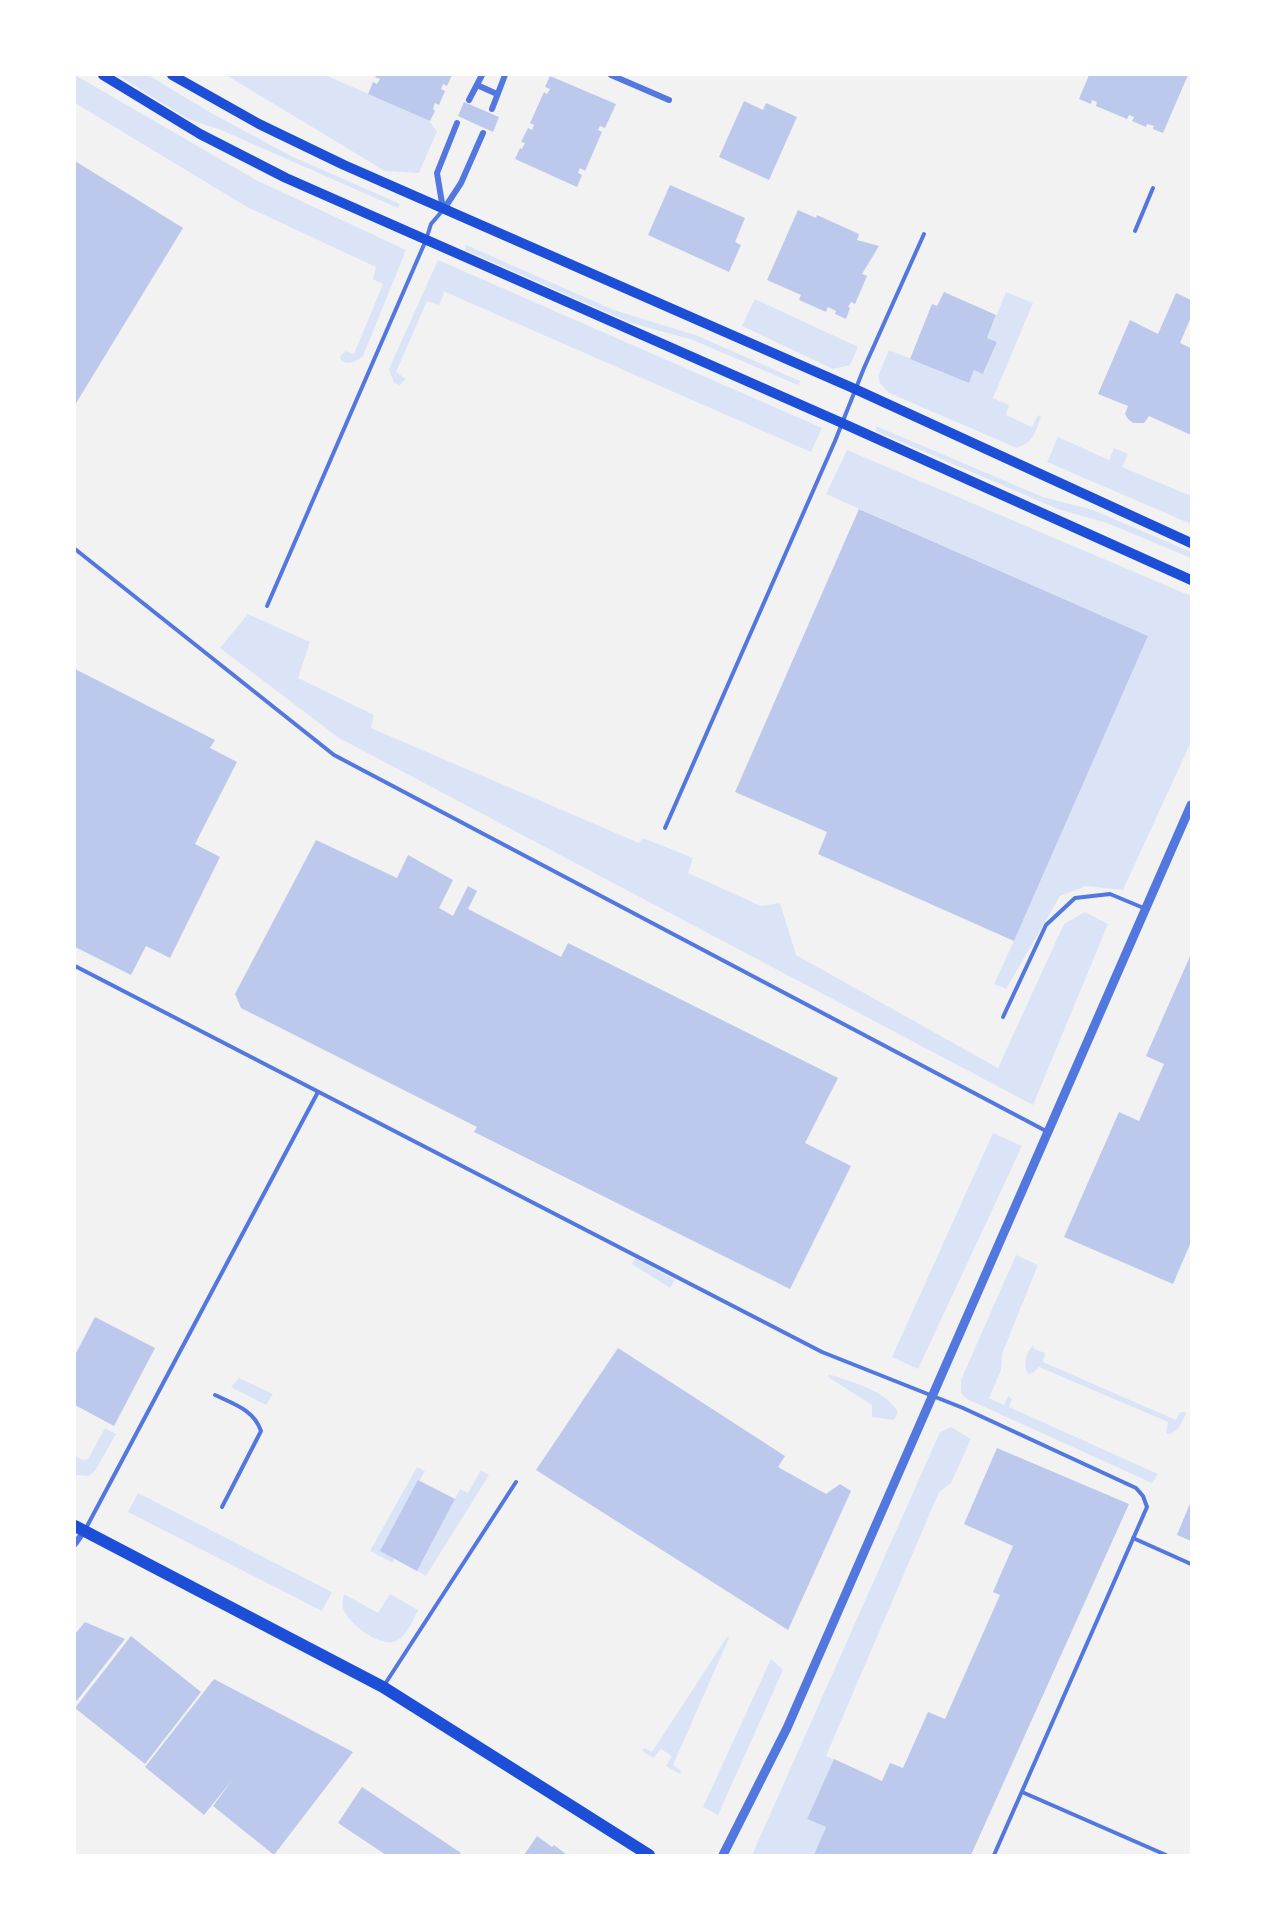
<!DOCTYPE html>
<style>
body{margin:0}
#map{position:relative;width:1266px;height:1930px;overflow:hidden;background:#f2f2f2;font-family:"Exo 2",sans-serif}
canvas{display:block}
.frame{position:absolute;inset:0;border:76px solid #fff;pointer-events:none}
</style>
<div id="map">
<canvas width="1266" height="1930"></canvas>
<div class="frame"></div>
</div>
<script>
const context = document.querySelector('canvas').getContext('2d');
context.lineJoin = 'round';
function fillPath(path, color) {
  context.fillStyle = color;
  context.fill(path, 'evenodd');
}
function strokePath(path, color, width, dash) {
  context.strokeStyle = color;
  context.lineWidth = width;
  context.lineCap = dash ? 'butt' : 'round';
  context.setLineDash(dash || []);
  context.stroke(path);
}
fillPath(new Path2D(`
 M75,75L256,180L406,250L363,356L354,362L346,363L341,360L340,356L346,351L354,354L383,284L373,279L376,267L247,207L75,103Z
 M117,75H148L213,114L291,156L400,204L398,208L221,130L188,119Z
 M226,75H325L428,120L437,131L419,173L385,171Z
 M466,245L614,310L698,336L800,381L798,385L693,340L631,323L465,250Z
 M438,260L822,428L811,452L443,291L444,293L439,305L427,301L396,372L406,379L400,385L394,383L389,369Z
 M1006,292L1033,303L993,398L1009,405L1006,415L1032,427L1038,415L1041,417C1035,432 1034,442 1017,448L889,393L880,383L878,376L889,350L969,383L974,370L984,373L997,342L987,338Z
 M755,299L858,347L850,365L833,369L742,326Z
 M876,426L1043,497L1093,510L1191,552V558L1107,523L1058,509L876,431Z
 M1058,437L1109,460L1114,448L1128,454L1122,467L1191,496V524L1047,462Z
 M847,450L1191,596V742L1123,890L1086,886L1060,896L1006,989L994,984L1014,941L1148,636L826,494Z
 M248,614L310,642L298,678L374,715L371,728L639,843L643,838L693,858L688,873L761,906L780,903L796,955L998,1068L1064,924L1085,912L1108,924L1033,1105L339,738L220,648Z
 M993,1133L1022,1146L918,1369L892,1357Z
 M1016,1255L1038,1265L1002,1354L1001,1370L989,1398L1004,1405L1008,1396L1012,1399L1009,1407L1158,1474L1152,1483L967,1399L961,1393V1380Z
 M635,1258L675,1280L670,1288L632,1264Z
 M1034,1345V1349L1045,1353L1043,1362L1176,1420L1180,1412H1185L1186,1414L1178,1429L1170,1434H1166L1168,1422L1039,1367L1033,1373L1028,1374C1023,1364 1025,1352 1034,1345Z
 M829,1374C852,1383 885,1389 898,1412L894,1420L872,1417V1405L828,1377Z
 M239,1378L273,1394L266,1405L231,1387Z
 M951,1427L971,1439L951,1483L939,1492L826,1756L834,1759L807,1819L826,1827L816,1855H752L940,1432Z
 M105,1428L116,1434L95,1471L88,1476L75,1475V1456L83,1460L88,1459Z
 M417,1467L425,1471L381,1551L394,1558L393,1563L370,1551Z
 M481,1470L489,1475L426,1576L407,1565L424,1558L460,1489L468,1493Z
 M138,1493L332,1592L322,1611L128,1512Z
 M344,1594L378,1613L390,1594L418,1610C413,1620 407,1636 396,1641C380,1648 348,1624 343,1608C342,1603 343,1598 344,1594Z
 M727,1637L729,1638L673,1765L681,1771L680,1774L666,1766L672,1756L661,1749L653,1758L642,1751L644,1748L652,1752Z
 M771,1659L783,1670L718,1815L703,1807Z`), '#dbe4f7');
fillPath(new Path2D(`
 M376,75H452L447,86L443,84L441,89L445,91L439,105L435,103L433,109L435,111L430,121L368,94L373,82L377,84L380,79L375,77Z
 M1089,75H1188L1163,133L1153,129L1154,126L1147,124L1146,127L1132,121L1134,117L1129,115L1127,119L1096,106L1097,102L1092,100L1091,104L1079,99Z
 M550,76L616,104L605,128L600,126L598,130L602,132L585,171L580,168L578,173L582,175L577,187L515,159L520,148L522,149L525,143L521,142L528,128L532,130L534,125L530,123L544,92L547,94L550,89L545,87Z
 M744,101L763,110L766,103L797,117L769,180L719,157Z
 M464,102L499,117L493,132L458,116Z
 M75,161L183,228L75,405Z
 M670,185L745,218L735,242L741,245L729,272L648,235Z
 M798,210L816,218L817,215L859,234L857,240L879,246L862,274L867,276L855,304L851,302L848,307L850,308L846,319L835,314L836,311L828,307L826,312L799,300L801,295L767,280Z
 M944,292L996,315L987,338L997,342L983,374L974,370L969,383L910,359L932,304L937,306Z
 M1176,293L1191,300V317L1180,343L1191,348V435L1149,416L1144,423H1133L1128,419L1125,414L1128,406L1098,394L1130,320L1158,334Z
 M859,509L1148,636L1014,941L818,854L827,832L735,792Z
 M75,669L215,740L210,748L237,762L195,844L220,857L170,958L146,946L131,975L75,947Z
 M316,840L397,878L408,855L453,880L439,908L453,916L468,886L477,891L468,909L561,957L568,943L838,1078L805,1143L851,1166L790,1289L474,1132L477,1127L241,1008L235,994Z
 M1191,954V1242L1173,1284L1064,1237L1119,1112L1139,1121L1164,1064L1146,1056Z
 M95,1317L155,1348L114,1426L75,1405V1355Z
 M618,1348L785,1456L778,1467L826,1494L840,1484L851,1491L788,1630L536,1470Z
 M997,1448L1129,1504L971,1855H814L826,1827L807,1819L834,1759L882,1781L890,1763L903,1768L928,1712L945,1719L1000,1595L993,1592L1013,1546L964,1524Z
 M418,1480L455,1499L417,1571L380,1551Z
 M1191,1501V1541L1177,1535Z
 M85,1622L125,1639L75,1703V1634Z
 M131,1636L201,1692L145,1764L75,1708Z
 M214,1679L353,1752L274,1855L213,1806L233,1779L204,1815L145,1767Z
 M362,1787L461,1853L459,1855H386L338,1823Z
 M537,1836L552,1847L554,1845L567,1855H524Z`), '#bdc9ec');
strokePath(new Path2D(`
 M1135,231L1153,188
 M75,549L334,755L1046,1131
 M267,606L426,240L431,224L443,210
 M665,828L835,441L864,368L924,234
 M75,966L822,1352L963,1408L1136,1488L1143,1496L1147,1507L994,1855
 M1003,1017L1046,925L1075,898L1110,894L1146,909
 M215,1395C234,1404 254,1410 261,1431L222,1507
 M85,1530L318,1092
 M1133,1538L1191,1564
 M385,1684L516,1482
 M1022,1792L1166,1855`), '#5277de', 4);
strokePath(new Path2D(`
 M611,75L669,100
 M477,85L497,94
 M469,100L482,75
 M492,109L505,75
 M443,209L437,173L457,123
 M444,209L461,183L483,133
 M75,1544L84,1531`), '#5277de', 6);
strokePath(new Path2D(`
 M723,1855L787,1728L1191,805`), '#5277de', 9);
strokePath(new Path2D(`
 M103,75L200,134L286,178L842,423L1191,580
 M172,75L259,124L344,165L855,389L1191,543`), '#1d4ed8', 10);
strokePath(new Path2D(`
 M75,1526L383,1687L649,1855`), '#1d4ed8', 12);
</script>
